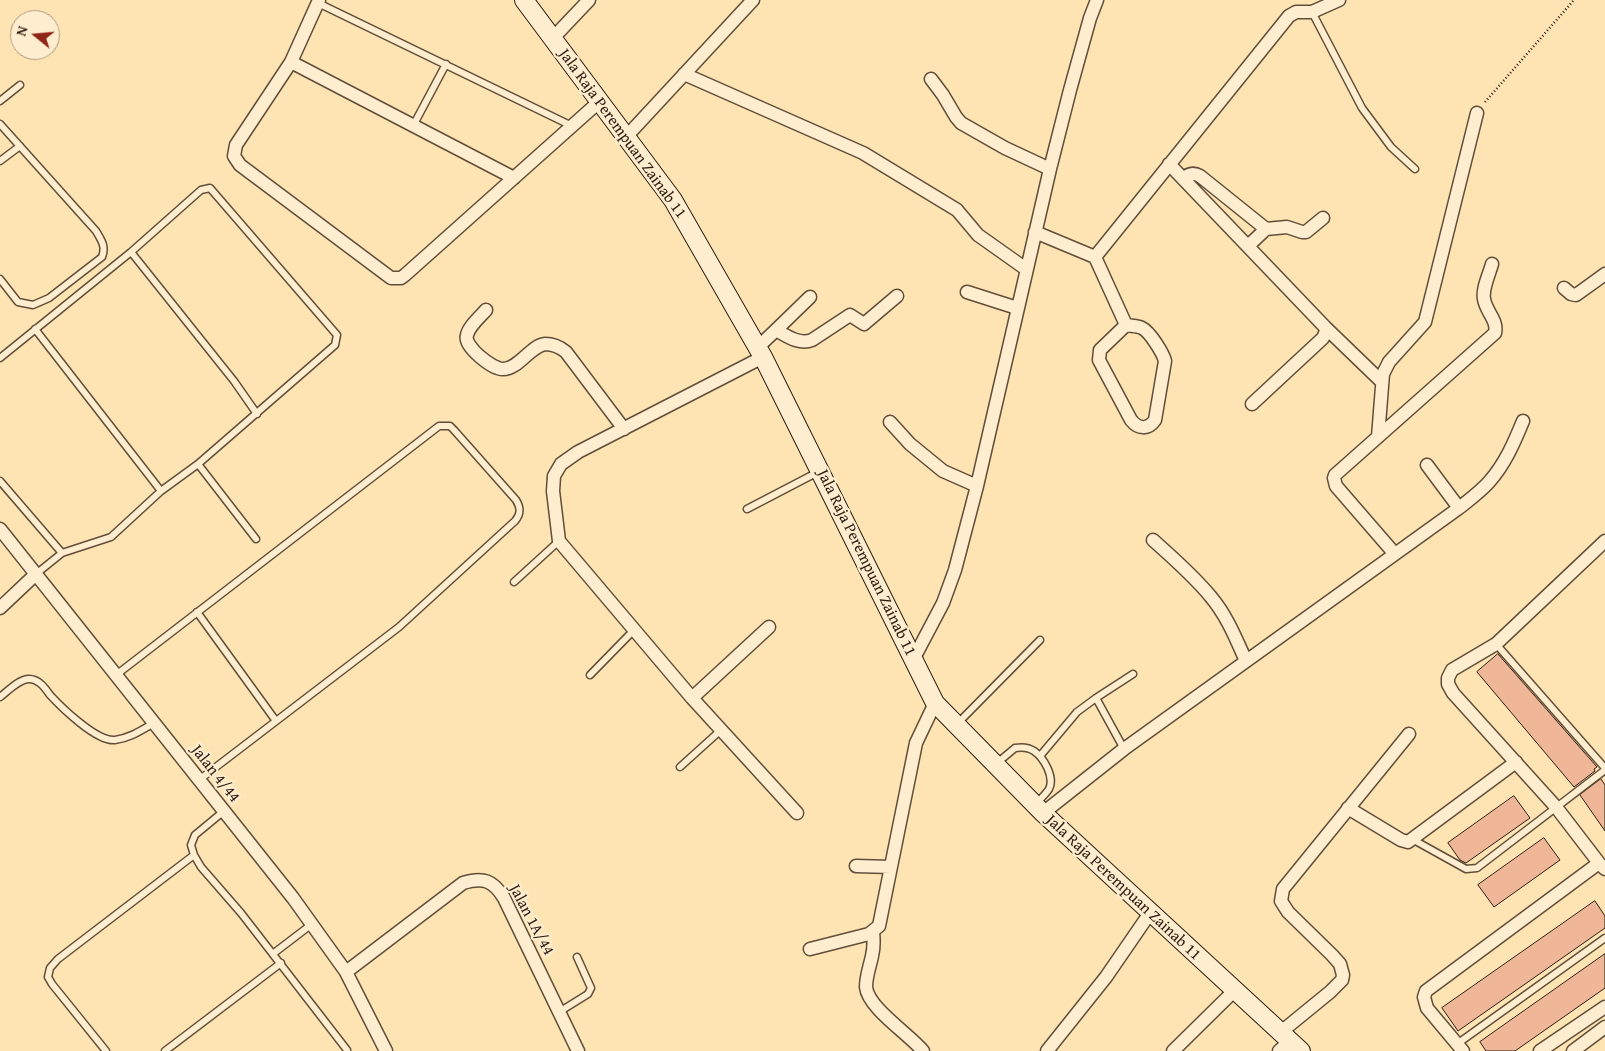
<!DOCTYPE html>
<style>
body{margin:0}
#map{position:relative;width:1605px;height:1051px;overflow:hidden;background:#fee4b3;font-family:"Gentium Book Plus",serif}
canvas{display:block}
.north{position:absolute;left:10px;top:10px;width:50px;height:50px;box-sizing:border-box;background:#feedce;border:1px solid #aa9982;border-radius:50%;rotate:287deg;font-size:14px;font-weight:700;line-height:20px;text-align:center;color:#2d1c11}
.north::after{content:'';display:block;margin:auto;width:18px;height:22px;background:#8f2418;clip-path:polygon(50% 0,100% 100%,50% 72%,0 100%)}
</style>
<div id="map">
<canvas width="1605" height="1051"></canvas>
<div class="north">N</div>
</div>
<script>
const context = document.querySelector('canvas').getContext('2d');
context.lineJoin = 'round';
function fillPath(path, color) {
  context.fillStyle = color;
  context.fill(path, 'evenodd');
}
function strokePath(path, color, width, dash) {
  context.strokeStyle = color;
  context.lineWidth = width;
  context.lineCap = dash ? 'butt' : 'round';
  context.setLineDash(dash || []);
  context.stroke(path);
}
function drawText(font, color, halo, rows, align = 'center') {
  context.font = font + ' "Gentium Book Plus",serif';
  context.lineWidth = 4.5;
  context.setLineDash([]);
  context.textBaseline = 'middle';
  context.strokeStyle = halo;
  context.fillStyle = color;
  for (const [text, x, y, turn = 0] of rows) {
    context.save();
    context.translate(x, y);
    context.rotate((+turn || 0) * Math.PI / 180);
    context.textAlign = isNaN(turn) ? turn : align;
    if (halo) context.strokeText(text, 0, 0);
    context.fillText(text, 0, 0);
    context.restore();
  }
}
const building = new Path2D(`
 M1498,654L1597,767L1594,769L1595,771L1574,787L1477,672Z
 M1601,779L1605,785V831L1580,795Z
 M1514,796L1530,818L1466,863L1460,860L1448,843Z
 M1544,838L1560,860L1494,907L1478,885Z
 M1595,901L1605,916V928L1458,1031L1442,1008Z
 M1605,954V988L1515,1051H1486L1480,1042Z`);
fillPath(building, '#f0b698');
strokePath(building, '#2d1c11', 1);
const service = new Path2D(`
 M318,3L572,126
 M1312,12L1362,108L1391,147L1415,169
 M0,101L20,85
 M0,124L96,231C102,241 106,247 102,257L49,298L33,305L18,302L0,279
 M413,126L446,64
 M0,161L20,146
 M35,329L161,491
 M0,358L131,252L234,381L257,414
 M198,464L256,539
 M0,481L62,553
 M747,509L818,472
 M36,574L62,553L111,537L161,491L198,464L335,345L337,335L210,188L201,190L131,252
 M514,582L559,541
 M197,612L276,721
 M1496,644L1605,768
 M116,675L439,426H450L454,430L516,500C521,508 521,514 515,521L399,627L199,780
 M590,675L634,630
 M0,697C8,691 19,679 29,679C39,679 45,688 50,695C62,708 97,742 115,740C130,738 142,730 154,723
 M1096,698L1124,749
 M957,724L1040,640
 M1040,756L1077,712L1096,698L1133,674
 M997,763L1015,748C1021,747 1028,747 1034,751C1044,758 1055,777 1049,789C1046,794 1040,799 1036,804
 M680,767L721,730
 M224,811L195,835L191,845L194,855L201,867L241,913L347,1050
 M1412,839L1466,869L1477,868L1605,770
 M274,953L312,924
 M559,1012L588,994L591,988L577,957
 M1457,1044L1605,938
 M106,1051L52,984L48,977L50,968L58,959L194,855
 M165,1051L281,963`);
const minor = new Path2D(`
 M319,0L291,62L236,145L234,156L240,165L391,278H401L405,275L600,101
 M553,38L589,0
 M291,62L514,178
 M684,74L863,153L957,210L978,235L1026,269
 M931,79L943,95L956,117L961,123L1005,148L1050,169
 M626,137L753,0
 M1169,164L1325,327L1326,331L1323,338L1252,404
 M1183,179C1188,174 1193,172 1200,176L1266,229L1287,227L1302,232H1306L1323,218
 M1035,232L1095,257L1289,16L1296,12H1312L1339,0
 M1248,246L1266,229
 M1095,257L1126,325
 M1564,288L1571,294L1576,295L1605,274
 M967,292L1017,308
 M486,310C480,317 469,326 467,335C463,346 492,369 503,369C519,369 530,346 545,344C553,344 560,347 566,352L624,429
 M1126,325C1131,326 1138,326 1142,328C1150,332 1163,353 1165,361L1155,420C1148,430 1138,429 1131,420L1099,360L1100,350Z
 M1325,327L1382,382
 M776,330L810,297
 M758,347L776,330C787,336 799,345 812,340L850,315L864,324L897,296
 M763,357L578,452L561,464L554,476L553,491L559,541L692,698L797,813
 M890,422L910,444L943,471L977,486
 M1378,437L1383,374L1389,362L1425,322L1477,113
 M1427,465L1459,508
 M0,529L293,898L346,972L386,1051
 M1153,540C1173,558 1194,576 1211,597C1227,616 1236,639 1246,661
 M1605,541L1496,644L1452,670L1448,678V684L1453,693L1556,807L1599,863L1605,869
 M1394,553L1336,486L1334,478L1335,475L1495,333C1498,320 1486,312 1484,299C1482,289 1489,275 1492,264
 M0,608L36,574
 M914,658L943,603L955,570L977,486L1050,169L1070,90L1090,18L1097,0
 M692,698L769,627
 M1348,808L1401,840L1408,842L1516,762
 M1043,813L1124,749L1459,508C1469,500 1480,492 1489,482C1505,464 1514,443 1523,421
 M856,866L891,867
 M873,932C874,941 874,948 872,956C870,966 866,976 866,987C868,1008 909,1034 923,1051
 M810,949L869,934L879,926L916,743L935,703
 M346,972L463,883C483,877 493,880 504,898L578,1051
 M1281,1032L1330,992L1342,980L1343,975L1340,964L1332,955L1288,912L1281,901L1283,889L1409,734
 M1047,1051L1106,977L1150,913
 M1173,1051L1235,990
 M1279,1051L1290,1041
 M1463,1051L1427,1008L1424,997L1426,991L1599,863
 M1540,1051L1605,1007
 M1573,1051L1605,1027`);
const secondary = new Path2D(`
 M524,0L673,200L763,357L935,703L1043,813L1301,1051`);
strokePath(service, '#614e3a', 9);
strokePath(minor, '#614e3a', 15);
strokePath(secondary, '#2d1c11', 20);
strokePath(new Path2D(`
 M1485,102L1574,0`), '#2d1c11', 2.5, [1, 2.5]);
strokePath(service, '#feedce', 6);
strokePath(minor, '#feedce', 12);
strokePath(secondary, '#feedce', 18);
drawText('16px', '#2d1c11', '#feedce', [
 ["Jala Raja Perempuan Zainab 11",622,134,54],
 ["Jala Raja Perempuan Zainab 11",866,563,64],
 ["Jalan 4/44",215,774,52],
 ["Jala Raja Perempuan Zainab 11",1123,888,43],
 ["Jalan 1A/44",531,920,62]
]);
</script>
